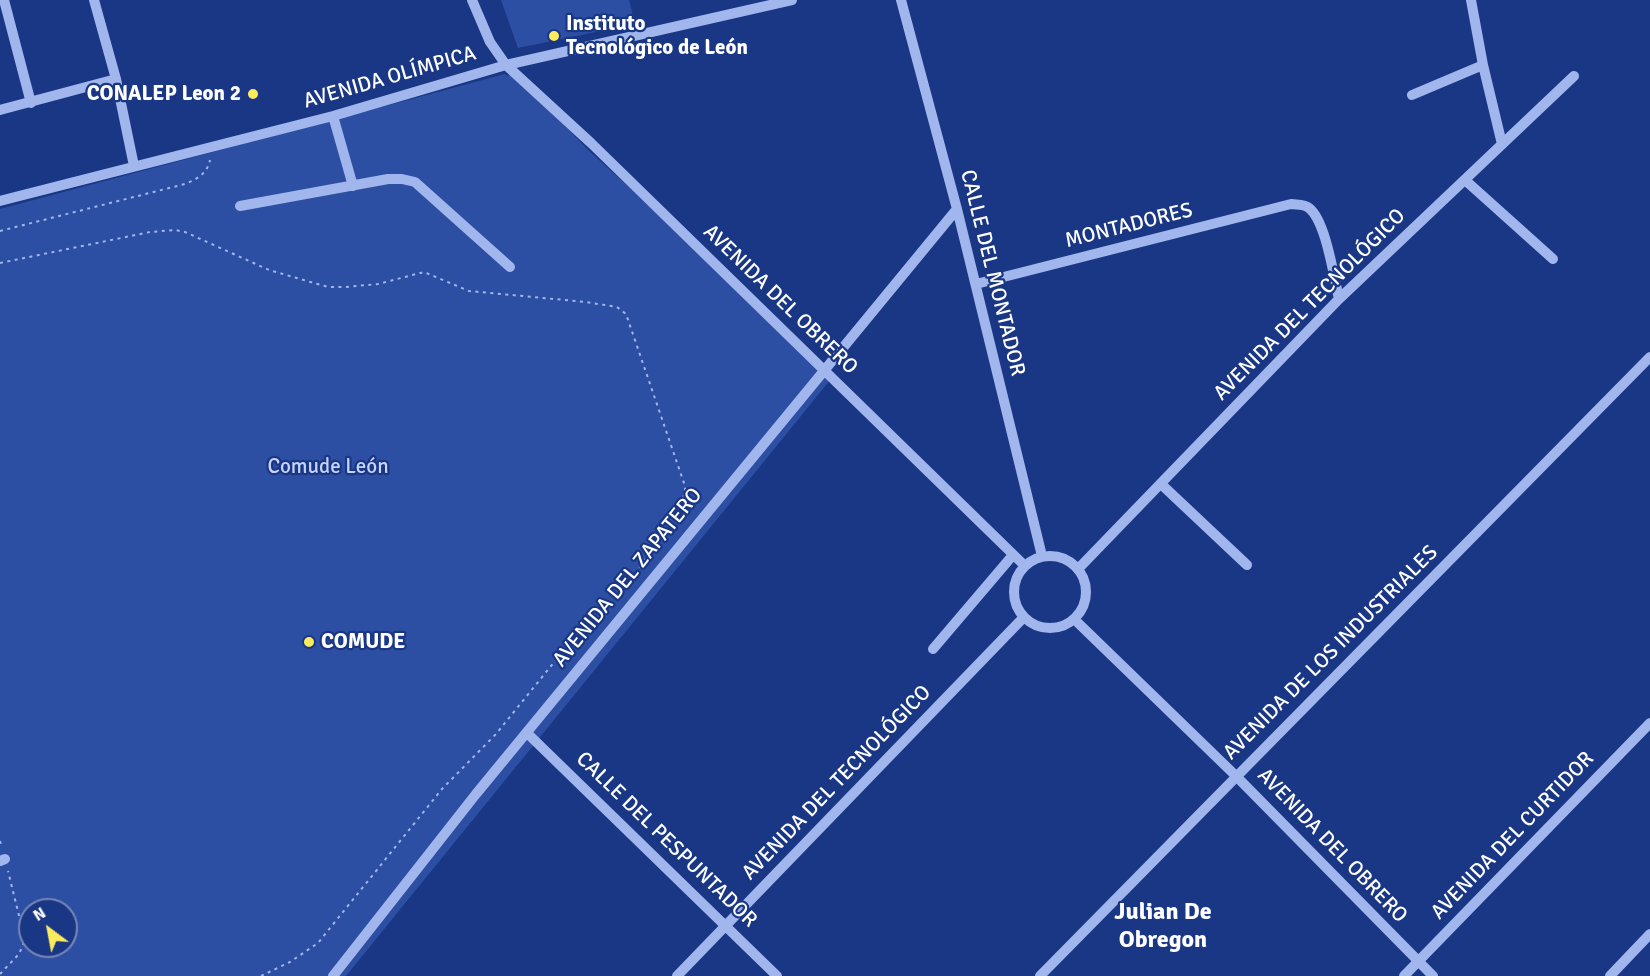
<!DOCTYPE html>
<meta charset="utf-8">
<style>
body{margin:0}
#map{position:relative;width:1650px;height:976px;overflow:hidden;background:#1a3785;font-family:Signika,sans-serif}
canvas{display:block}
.north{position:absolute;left:18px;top:898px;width:60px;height:60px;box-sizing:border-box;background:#1a3785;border:2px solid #7687b6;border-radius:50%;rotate:328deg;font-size:16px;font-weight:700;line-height:24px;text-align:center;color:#fff}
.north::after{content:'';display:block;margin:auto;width:21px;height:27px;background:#fdeb5d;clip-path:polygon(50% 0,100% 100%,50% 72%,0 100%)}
</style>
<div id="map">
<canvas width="1650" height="976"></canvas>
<div class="north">N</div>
</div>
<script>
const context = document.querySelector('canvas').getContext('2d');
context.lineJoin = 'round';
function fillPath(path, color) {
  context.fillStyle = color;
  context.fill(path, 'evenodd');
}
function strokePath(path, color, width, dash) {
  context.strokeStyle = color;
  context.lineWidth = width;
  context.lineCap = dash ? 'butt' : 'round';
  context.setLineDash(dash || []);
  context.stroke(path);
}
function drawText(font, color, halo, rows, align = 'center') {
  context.font = font + ' Signika,sans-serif';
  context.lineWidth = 4.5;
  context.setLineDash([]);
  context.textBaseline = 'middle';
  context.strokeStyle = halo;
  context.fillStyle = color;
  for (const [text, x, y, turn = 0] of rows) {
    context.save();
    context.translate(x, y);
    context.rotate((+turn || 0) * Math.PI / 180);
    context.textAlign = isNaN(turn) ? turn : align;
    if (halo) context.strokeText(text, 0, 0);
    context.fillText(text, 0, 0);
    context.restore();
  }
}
fillPath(new Path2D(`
 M501,0H629L635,24L518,48Z
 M515,73L588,150L835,374L346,976H0V209L505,74L507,76ZM30,910H66V946H30Z`), '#2d4fa3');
strokePath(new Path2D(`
 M0,231L185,184C197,179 207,174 210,160
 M0,263L150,232L175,230L185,232L269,270L328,287H346L378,284L424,272L469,291L586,302L617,307L626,314L685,486V494L626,590
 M0,841L2,848
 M0,974L19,954L25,940L8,871
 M261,976L290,962L318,943L442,789L496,734L572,640L591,620L604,616L608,613`), '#a1b6ec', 2, [3, 4.5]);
strokePath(new Path2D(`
 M4,0L31,103
 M94,0L116,79L134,166
 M472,0L490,42L506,65L591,143L1025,566
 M901,0L957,209L1042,556
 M1471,0L1483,65L1502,144
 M1412,95L1483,65
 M0,110L116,79
 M333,116L353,186
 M1465,180L1553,259
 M0,201L333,116L506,65L792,0
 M240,206L388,179H402L415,182L510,267
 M976,284L1291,204C1297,205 1304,204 1309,208C1326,221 1334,278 1339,299
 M1161,484L1247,565
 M1014 592a36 36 0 1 1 72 0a36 36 0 1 1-72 0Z
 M1079,568L1339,299L1574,76
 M1074,619L1236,776L1433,976
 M933,649L1013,555
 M527,733L777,976
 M0,861L5,859
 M333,976L476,794L957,209
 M677,976L1024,617
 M1040,976L1650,357
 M1404,976L1650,723
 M1610,976L1650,934`), '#a1b6ec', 10);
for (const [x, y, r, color] of [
 [554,36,6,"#fdeb5d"],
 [253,94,6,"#fdeb5d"],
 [309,642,6,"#fdeb5d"]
]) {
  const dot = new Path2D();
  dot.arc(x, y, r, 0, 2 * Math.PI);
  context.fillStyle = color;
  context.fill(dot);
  strokePath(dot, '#1a3785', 2);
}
drawText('bold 21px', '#fff', '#1a3785', [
 ["Instituto",566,24],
 ["Tecnológico de León",566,48],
 ["CONALEP Leon 2",241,94,"right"],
 ["COMUDE",321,642]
], 'left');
drawText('21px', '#fff', '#1a3785', [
 ["AVENIDA OLÍMPICA",390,78,-16],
 ["MONTADORES",1129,226,-14],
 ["CALLE DEL MONTADOR",992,273,76],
 ["AVENIDA DEL OBRERO",780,300,44],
 ["AVENIDA DEL TECNOLÓGICO",1310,305,-45],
 ["AVENIDA DEL ZAPATERO",628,578,-51],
 ["AVENIDA DE LOS INDUSTRIALES",1331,653,-45],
 ["AVENIDA DEL TECNOLÓGICO",837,783,-46],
 ["AVENIDA DEL CURTIDOR",1513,836,-46],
 ["CALLE DEL PESPUNTADOR",666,840,44],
 ["AVENIDA DEL OBRERO",1332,846,46]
]);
drawText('21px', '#c6d4f9', '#1a3785', [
 ["Comude León",328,467]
]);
drawText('bold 24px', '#fff', '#1a3785', [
 ["Julian De",1163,913],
 ["Obregon",1163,941]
]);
</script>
